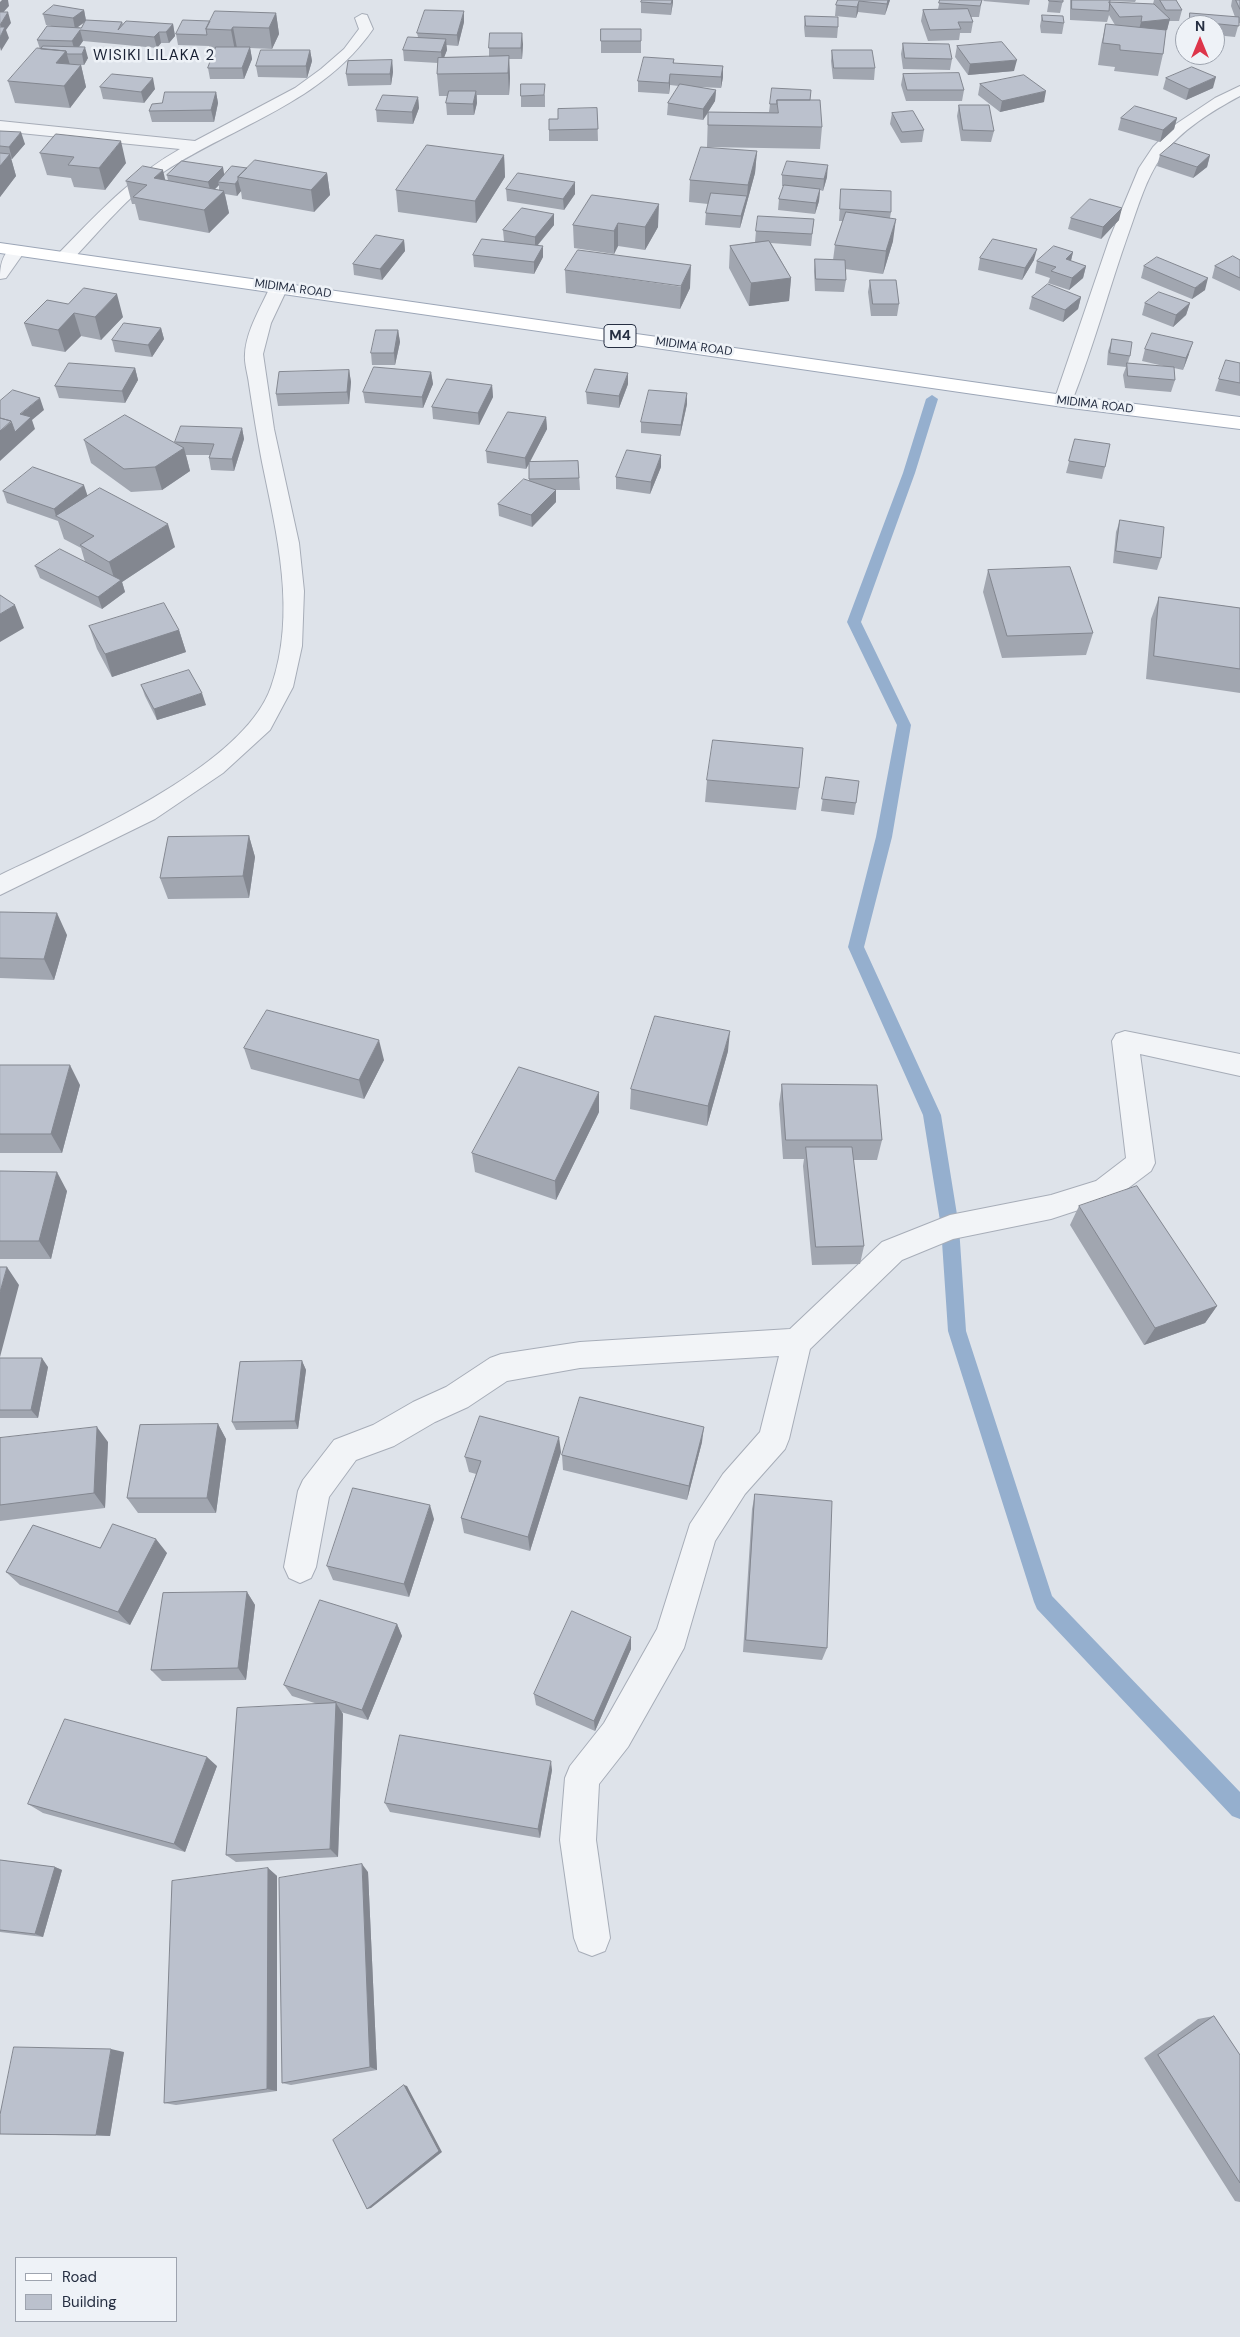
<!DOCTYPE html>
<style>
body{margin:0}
#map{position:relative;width:1240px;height:2337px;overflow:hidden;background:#dee3ea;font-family:"DM Sans",sans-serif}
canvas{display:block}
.legend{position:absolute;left:15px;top:2257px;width:162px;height:65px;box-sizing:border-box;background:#eef2f7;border:1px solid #9ea4af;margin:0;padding:6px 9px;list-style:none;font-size:15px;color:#262f42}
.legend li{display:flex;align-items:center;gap:10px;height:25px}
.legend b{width:25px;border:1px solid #9ea4af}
.north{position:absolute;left:1175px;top:15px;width:50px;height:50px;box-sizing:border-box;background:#eef2f7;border:1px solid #9ea4af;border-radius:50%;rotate:0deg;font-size:14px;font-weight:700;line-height:20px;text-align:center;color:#262f42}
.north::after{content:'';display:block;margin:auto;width:18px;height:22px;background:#dd354a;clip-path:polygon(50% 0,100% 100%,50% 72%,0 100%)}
</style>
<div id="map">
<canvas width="1240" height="2337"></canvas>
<ul class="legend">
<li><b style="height:6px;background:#fff"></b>Road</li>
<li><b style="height:14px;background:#bbc1cd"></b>Building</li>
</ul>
<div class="north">N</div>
</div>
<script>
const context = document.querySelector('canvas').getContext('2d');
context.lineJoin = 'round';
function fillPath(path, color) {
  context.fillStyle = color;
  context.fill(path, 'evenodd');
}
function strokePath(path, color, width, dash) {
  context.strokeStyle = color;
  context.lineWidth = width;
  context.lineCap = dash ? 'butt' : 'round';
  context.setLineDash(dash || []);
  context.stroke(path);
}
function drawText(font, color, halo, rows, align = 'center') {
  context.font = font + ' "DM Sans",sans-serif';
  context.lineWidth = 5;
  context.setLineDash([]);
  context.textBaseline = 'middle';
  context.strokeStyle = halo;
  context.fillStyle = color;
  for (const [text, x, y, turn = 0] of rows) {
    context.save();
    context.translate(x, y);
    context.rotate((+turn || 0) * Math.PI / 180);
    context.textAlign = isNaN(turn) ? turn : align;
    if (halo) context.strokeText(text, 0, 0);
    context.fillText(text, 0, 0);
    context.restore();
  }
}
fillPath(new Path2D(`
 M932,395L938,399L915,473L861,622L911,725L892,837L864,947L941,1115L959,1227L966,1331L1052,1596L1240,1792V1819L1232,1816L1037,1609L1034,1602L948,1331L941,1227L923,1115L848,947L876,837L897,725L847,622L903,473L926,399Z`), '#95afce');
const minor = new Path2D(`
 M362,14L367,15L373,29C323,102 236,125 165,171C128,195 101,230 71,261H59L57,257L59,253C97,214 132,176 180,149L0,131V121L195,141L295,88L321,69L344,49L359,29L355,18Z
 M1240,86V96C1212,111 1181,130 1162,156C1146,178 1138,207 1129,232C1109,288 1094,346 1072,401L1070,405H1056L1054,401L1109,240L1139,168L1153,147L1176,124L1215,98Z
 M17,246L23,247L25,251L6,278L0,279C0,266 2,250 17,246Z
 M279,282L285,283L288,287L271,323L263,354L274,429L299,543L304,591L302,646L293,687L270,730L223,773L155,819L0,895V875C75,839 243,768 271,687C297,614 277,535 262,462C257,436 253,410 249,384C248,375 244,363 245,354C246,331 261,307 270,287L273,283Z
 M1125,1031L1240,1054V1076L1140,1054L1155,1163L1151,1171L1115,1198L1051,1219L953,1239L902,1260L810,1349L789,1439L785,1449L745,1494L715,1541L684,1648L628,1747L599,1784L596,1840L610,1938L605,1951L592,1956L579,1951L574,1938L560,1840L565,1778L570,1766L604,1723L657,1629L690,1524L723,1474L760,1432L779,1356L580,1368L507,1381L468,1407L435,1422L394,1446L356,1460L329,1497L316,1567L311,1578L300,1583L289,1578L284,1567L298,1491L303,1480L334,1440L373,1425L413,1402L446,1387L490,1358L501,1354L580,1342L790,1329L882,1242L950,1215L1051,1195L1096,1181L1126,1158L1112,1041L1116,1034Z`);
const primary = new Path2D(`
 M0,243L1063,395L1240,417V429L1063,407L0,253Z`);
strokePath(minor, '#a7adb8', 2);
strokePath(primary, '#9ca6b7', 2);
fillPath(minor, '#f2f4f7');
fillPath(primary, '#fff');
fillPath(new Path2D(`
 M838,0H890L885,15L858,12L856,18L835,16L836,5Z
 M940,0H982L979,17H971L973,22L971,33H960L959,40L928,41L921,21L923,10L938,9Z
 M984,0H1030L1029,5L983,1Z
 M1049,0H1063L1060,13L1047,12Z
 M1070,0H1136L1135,2L1110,1V2L1153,4L1154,0H1176L1182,10L1179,21H1169L1167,30H1166L1163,54L1158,76L1114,71L1115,67L1098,65L1101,45L1106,24L1115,25L1109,15L1107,22L1070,20Z
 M1232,0H1240V23H1239L1235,37L1215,35V25H1187L1190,13L1235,17L1231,6Z
 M641,2H673L671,15L641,13Z
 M84,10L86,20L122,22L123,24H173L175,36L169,43H161L157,48L83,41L79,47L88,58L84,65H81L86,87L70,108L15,103L8,81L40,49L37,40L57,27L46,25L43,14ZM86,21L81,28L78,27Z
 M276,13L279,34L272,49L250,48L252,59L244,79H210L208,68L215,51H210L209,46L178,45L176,34L210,21Z
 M1042,15L1064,23L1062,34L1041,33L1040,26Z
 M805,16L838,27L837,38L805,37L804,27Z
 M464,22L458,46L446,45L447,50L444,57H489V48L523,44L522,59H509L510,78L509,95H477V103L474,115H447L446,103L447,96H439L437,74L438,63L404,61L403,50L418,37L417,33Z
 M601,29H641V53H601Z
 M903,43L952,59L950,70L903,69L901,54Z
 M957,46L1014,71L968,75L955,57Z
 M310,50L312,61L307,78L258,77L256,66Z
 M832,50L875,68L874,80L833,79L831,61Z
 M674,59V64L723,66V77L721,88L698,87L716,90L715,101L708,112H769L770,104L810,100L822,127L820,149L707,147L708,113L703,120L667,115L668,103L679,86L670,85L669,94L638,92V81Z
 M392,60L393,72L391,85L348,86L346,74Z
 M903,74L964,90L962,101H906L901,85Z
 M1166,78L1213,88L1186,100L1163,89Z
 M980,84L1044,102L1000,112L978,95Z
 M100,87L155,89L144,103L103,99Z
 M216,92L218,103L214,122H152L149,111L162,103Z
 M545,95V107H521V96Z
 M418,97L419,108L413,124L377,122L376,110Z
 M959,105L994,131L991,142L961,141L957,116Z
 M597,108L598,141H549V119H558Z
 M892,113L924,130L922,142L901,143L890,124Z
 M1121,118H1177L1174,129L1160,142L1118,130Z
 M0,131L25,144L12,159H11L16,176L0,197Z
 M56,134L126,163L105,190L74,187L71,178L47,175L40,153Z
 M757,151L755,173L740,228L705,225L706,213L708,204L689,202L690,180Z
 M504,155L505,177L476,223L398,212L396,190Z
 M1160,155H1210L1207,167L1193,178L1157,166Z
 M247,168L327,173L330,195L314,212L242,199L241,191L237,196L225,194L229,213L209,233L139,220L135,204H132L126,181H168L167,175H224ZM219,185V190L215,189Z
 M782,175L827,177L823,191L820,190L819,201L815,214L778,210L779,199L784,186H782Z
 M506,189L575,194L564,210L507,201Z
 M841,189L891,212L890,218L893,241L883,274L845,269L846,280L844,292L815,291L814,271L815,259L833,260L835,245L843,221H839Z
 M592,195L658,227L645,250L618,246L614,254L574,248L573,225Z
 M554,214V225L538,245L543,257L534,274L474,267L473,255L504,241L503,230Z
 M1071,218L1119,220L1101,239L1068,229Z
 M814,219L811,246L771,243L791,278L789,301L749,306L729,268L730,246L755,242L756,231Z
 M404,240L405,251L382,280L354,275L353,264Z
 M1073,252L1071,261L1086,266L1083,278L1069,290L1048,283L1050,278L1035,273L1037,261Z
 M980,258L1034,260L1022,280L978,270Z
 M1240,260V291L1212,278L1215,266Z
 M1144,266L1205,290L1192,299L1141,278Z
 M565,270L690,288L680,309L566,293Z
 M870,280L899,304L897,316H871L868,292Z
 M1032,297H1081L1078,309L1063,322L1029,309Z
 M47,300L123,317L101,340L81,336L65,352L32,346L24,323Z
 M1145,303H1190L1186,315L1173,327L1142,315Z
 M161,328L164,339L152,357L115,352L112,340Z
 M398,330L400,342L395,365H372L371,353Z
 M1112,339L1130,356L1128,363L1168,367L1142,361L1145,349L1189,354L1183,370L1174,368L1175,380L1171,392L1125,388L1123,375L1126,367L1107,365L1108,351Z
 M1240,363V396L1215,391L1219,379Z
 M135,368L138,380L125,403L59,398L55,386Z
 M349,370L351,382L349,404L278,406L276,394Z
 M431,372L433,384L423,408L365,403L363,392Z
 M628,384L619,408L587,404L586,392Z
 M492,385L493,397L479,425L433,419L432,407Z
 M687,404L680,436L641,433V422Z
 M546,417L547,429L530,462L578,461L580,490H556V502L532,527L499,516L498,504L529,481V464L526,469L487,463L486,451Z
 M242,428L244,439L234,471L211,470L209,458L210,455H186L190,471L162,490L131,492L91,463L84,440L176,443L175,442Z
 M1075,439L1105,467L1102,479L1066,473Z
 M661,467L650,494L616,489V477Z
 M3,491L88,496L175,547L122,582L125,592L102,609L40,578L35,566L85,562L81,548L64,539L58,521L7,503Z
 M1120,520L1161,558L1157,570L1113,563L1116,532Z
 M988,570L1093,633L1086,655L1002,658L983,592Z
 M1159,597L1240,608V693L1146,679L1151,619Z
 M89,626L179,630L186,652L112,677L97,649Z
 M141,685L206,705L157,720L145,696Z
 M826,777L856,803L854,815L821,811Z
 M707,780L799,788L796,810L705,802Z
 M249,836L255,857L249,898L168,899L160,878Z
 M0,912L67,935L54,980L0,978Z
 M244,1048L384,1060L364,1099L251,1069Z
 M728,1051L707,1126L630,1109L631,1089Z
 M0,1065L80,1085L62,1153H0Z
 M782,1084L882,1140L877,1160H853L864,1246L860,1264L812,1265L803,1166L804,1159H783L779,1104Z
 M599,1112L556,1200L475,1172L472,1153Z
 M0,1171L67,1191L51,1259H0Z
 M1079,1206L1217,1306L1205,1323L1144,1345L1070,1225Z
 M0,1358L48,1367L38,1418H0Z
 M302,1361L306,1370L298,1429L236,1430L232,1422Z
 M218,1424L226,1439L216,1513H138L127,1498Z
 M0,1438L108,1442L105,1508L0,1521Z
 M702,1442L687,1500L563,1470L562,1455Z
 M561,1452L530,1551L464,1533L461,1518L476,1474L469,1472L465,1457Z
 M755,1494L827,1648L822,1660L743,1652L752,1509Z
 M434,1519L409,1597L333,1580L327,1566Z
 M100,1548L167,1553L130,1625L20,1585L6,1572Z
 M247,1592L255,1605L246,1680L162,1681L151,1670Z
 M397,1624L402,1636L368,1720L341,1712L343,1714L338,1857L236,1862L226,1855L318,1704L292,1696L284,1685Z
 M631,1649L595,1731L536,1705L534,1694Z
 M217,1766L185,1852L43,1813L28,1804Z
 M552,1770L540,1838L390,1812L385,1803Z
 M0,1860L55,1867L62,1870L43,1937L0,1932Z
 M268,1868L277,1876V2091L176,2105L164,2103Z
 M368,1872L377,2070L291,2085L282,2083Z
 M1214,2016L1240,2055V2202L1235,2201L1144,2058L1198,2019Z
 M124,2052L110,2136L0,2134Z`), '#a1a6b0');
fillPath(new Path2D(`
 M2,0H8L9,6L0,16V2Z
 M672,0H673V2L671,15Z
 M888,0H890L885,15L887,4Z
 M859,1L858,12L856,18L857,7Z
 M84,10L86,21L75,29L73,18Z
 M464,11V22L458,46L457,35Z
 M8,12L11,23L6,30L9,38L1,51L0,47V37L2,33L0,25Z
 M276,13L279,34L272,49L269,28Z
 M1170,19L1167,30L1138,33L1141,22Z
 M173,24L175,36L169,43L166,32Z
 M233,27L237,48L235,51L231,30Z
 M80,30L83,41L75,52L72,41Z
 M159,32L161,43L157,48L154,37Z
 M522,33L523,44L522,59L521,48Z
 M446,39L447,50L442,63L441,52Z
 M85,47L88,58L84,65L82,54Z
 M250,47L252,59L244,79L242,68Z
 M310,50L312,61L307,78L306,66Z
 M66,51L72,72L56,63Z
 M509,56L510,78L509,95L508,73Z
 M392,60L393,72L391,85L390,74Z
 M1017,60L1014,71L968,75L970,64Z
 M81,65L86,87L70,108L64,86Z
 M723,66V77L721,88V77Z
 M670,74V85L669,94V83Z
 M1216,77L1213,88L1186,100L1189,89Z
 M153,78L155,89L144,103L141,92Z
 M716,90L715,101L703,120V109Z
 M476,91L477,103L474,115L473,104Z
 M1046,91L1044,102L1000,112L1002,101Z
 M216,92L218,103L214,122L211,110Z
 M418,97L419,108L413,124L412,112Z
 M1177,118L1174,129L1160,142L1163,130Z
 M21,132L25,144L12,159L9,147Z
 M121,141L126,163L105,190L99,168Z
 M757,151L755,173L740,228L741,216L747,196L748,185Z
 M10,154L16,176L0,197V166Z
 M504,155L505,177L476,223L475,201Z
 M1210,155L1207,167L1193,178L1197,167Z
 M828,165L827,177L823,191L824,179Z
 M223,167L225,179L218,182L219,185L211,193L208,182Z
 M163,170L168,192L154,178Z
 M327,173L330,195L314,212L311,190Z
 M238,180L241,191L237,196L235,184Z
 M575,182V194L564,210L563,199Z
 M820,189L819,201L815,214L816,203Z
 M224,191L229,213L209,233L204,210Z
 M659,204L658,227L645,250V227Z
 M1122,208L1119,220L1101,239L1103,227Z
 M554,214V225L535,248V237Z
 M896,219L893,241L883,274L886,251Z
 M618,223V246L614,254V231Z
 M404,240L405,251L382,280L380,269Z
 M543,246V257L534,274V262Z
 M1037,249L1034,260L1022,280L1025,268Z
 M1073,252L1070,264L1066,259Z
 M691,265L690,288L680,309L681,286Z
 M1086,266L1083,278L1069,290L1072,278Z
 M791,278L789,301L749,306L751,283Z
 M1208,278L1205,290L1192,299L1195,288Z
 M117,294L123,317L101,340L95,317Z
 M1081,297L1078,309L1063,322L1065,310Z
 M1190,303L1186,315L1173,327L1176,315Z
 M74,313L81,336L65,352L58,330Z
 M161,328L164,339L152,357L148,345Z
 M398,330L400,342L395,365L394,353Z
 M1193,342L1189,354L1183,370L1186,358Z
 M135,368L138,380L125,403L122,391Z
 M349,370L351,382L349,404L347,392Z
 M431,372L433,384L423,408L422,397Z
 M628,373V384L619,408V396Z
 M492,385L493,397L479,425L478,413Z
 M687,393V404L680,436L681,425Z
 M40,398L44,410L32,420L35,429L0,461V431Z
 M546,417L547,429L526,469L525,458Z
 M242,428L244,439L234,471L232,459Z
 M184,448L190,471L162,490L155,467Z
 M661,455V467L650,494L651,482Z
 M84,485L88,497L56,516L54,509Z
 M556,490V502L532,527L531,515Z
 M168,524L175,547L122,582L125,592L102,609L98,597L116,584L109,562Z
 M15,605L24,628L0,642V614Z
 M179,630L186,652L112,677L105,654Z
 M202,693L206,705L157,720L154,709Z
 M249,836L255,857L249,898L243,876Z
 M57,913L67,935L54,980L44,959Z
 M730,1031L728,1051L707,1126L708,1106Z
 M379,1040L384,1060L364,1099L359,1080Z
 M70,1065L80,1085L62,1153L51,1134Z
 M599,1092V1112L556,1200L555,1181Z
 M57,1172L67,1191L51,1259L39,1241Z
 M7,1267L19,1285L0,1357V1292Z
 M1217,1306L1205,1323L1144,1345L1155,1328Z
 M42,1358L48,1367L38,1418L31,1410Z
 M302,1361L306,1370L298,1429L295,1421Z
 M218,1424L226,1439L216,1513L207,1498Z
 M97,1427L108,1442L105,1508L94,1493Z
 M704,1427L702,1442L687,1500L689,1486Z
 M559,1437L561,1452L530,1551L528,1537Z
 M430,1505L434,1519L409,1597L404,1584Z
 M156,1539L167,1553L130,1625L118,1612Z
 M247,1592L255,1605L246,1680L238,1668Z
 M397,1624L402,1636L368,1720L362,1710Z
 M631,1637V1649L595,1731L594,1721Z
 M336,1703L343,1714L338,1857L330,1849Z
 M207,1757L217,1766L185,1852L174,1844Z
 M551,1761L552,1770L540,1838L538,1829Z
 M362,1864L368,1872L377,2070L370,2067Z
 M55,1867L62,1870L43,1937L35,1934Z
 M268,1868L277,1876V2091L267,2089Z
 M111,2049L124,2052L110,2136L96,2135Z
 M404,2085L407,2086L442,2152L371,2208L367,2209Z`), '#838790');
const building = new Path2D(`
 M642,0H672L671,4L641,2Z
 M838,0H888L887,4L859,1L857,7L836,5Z
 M940,0H982L980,6L939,3Z
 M1049,0H1063V2L1049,1Z
 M1072,0H1110L1109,11L1072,9Z
 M1160,0H1176L1182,10H1166Z
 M1236,0H1240V9Z
 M1109,2L1154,4L1170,19L1141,22L1142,16L1120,17Z
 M54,5L84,10L73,18L43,14Z
 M968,9L973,22H958L961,29L930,30L923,10Z
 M425,10L464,11L457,35L417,33Z
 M215,11L276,13L269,28L233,27L231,30L206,29Z
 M0,12H8L0,25Z
 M1190,13L1239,17V26L1190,21Z
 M1042,15L1063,16L1064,23L1043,21Z
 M805,16L838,17V27L806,26Z
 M86,20L122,22L118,30L126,21L173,24L166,32H159L154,37L80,30L72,41L37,40L47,26L81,28Z
 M183,20L210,21L206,29L207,35L176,34Z
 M1106,24L1166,30L1163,54L1120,50V45L1103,43Z
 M0,27H5L0,37Z
 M601,29H641V41H601Z
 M490,33H522L521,48H489Z
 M408,37L446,39L441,52L403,50Z
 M1002,42L1017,60L970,64L957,46Z
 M903,43L949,44L952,59L905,58Z
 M43,46L85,47L82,54H67L66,51L41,49Z
 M216,47H250L242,68H208Z
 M37,48L66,51L56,63L81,65L64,86L8,81Z
 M261,50H310L306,66H256Z
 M832,50H872L875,68H834Z
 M509,56L508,73L437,74L438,58Z
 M644,57L674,59L673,63L723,66L721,77L670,74L669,83L638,81Z
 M392,60L390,74H346L348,61Z
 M1192,67L1216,77L1189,89L1166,78Z
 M959,73L964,90H907L903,74Z
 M112,74L153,78L141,92L100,87Z
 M1024,75L1046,91L1002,101L980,84Z
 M521,84H545L544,95L521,96Z
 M680,84L716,90L703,109L668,103Z
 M772,88L811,90L810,100H777V104H770Z
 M449,91H476L473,104L446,103Z
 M165,92H216L211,110L149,111L152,104L162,103Z
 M383,95L418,97L412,112L376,110Z
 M777,100H820L822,127L708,125V112L778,113Z
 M959,105H989L994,131L963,130Z
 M1135,106L1177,118L1163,130L1121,118Z
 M597,108L598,129L549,130V119H558V109Z
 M913,111L924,130L902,132L892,113Z
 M0,131L21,132L9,147L0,146Z
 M56,134L121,141L99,168L68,165L74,157L40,153Z
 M1174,143L1210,155L1197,167L1160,155Z
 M427,145L504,155L475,201L396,190Z
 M701,147L757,151L748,185L690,180Z
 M0,153L10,154L0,166Z
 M255,160L327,173L311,190L238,177Z
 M182,161L223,167L208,182L167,175Z
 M787,161L828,165L824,179L782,175Z
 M143,166L163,170L154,178L224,191L204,210L133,197L147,185L126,181Z
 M232,166L247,168L238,177V180L235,184L218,182Z
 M518,173L575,182L563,199L506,189Z
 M784,185L820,189L816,203L779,199Z
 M841,189L891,191V212L840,209Z
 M711,193L747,196L741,216L706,213Z
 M592,195L659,204L645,227L618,223L614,231L573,225Z
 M1090,199L1122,208L1103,227L1071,218Z
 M522,208L554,214L535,237L503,230Z
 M846,212L896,219L886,251L835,245Z
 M758,216L814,219L812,234L756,231Z
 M376,235L404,240L380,269L353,264Z
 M482,239L543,246L534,262L473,255Z
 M993,239L1037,249L1025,268L980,258Z
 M769,241L791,278L751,283L730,246Z
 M1054,246L1073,252L1066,259L1086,266L1072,278L1051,271L1056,267L1037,261Z
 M578,250L691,265L681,286L565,270Z
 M1233,256L1240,260V278L1215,266Z
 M1157,257L1208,278L1195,288L1144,266Z
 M815,259L845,260L846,280L816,279Z
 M870,280H896L899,304H873Z
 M1048,284L1081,297L1065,310L1032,297Z
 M84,288L117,294L95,317L74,313L58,330L24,323L47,300L68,304Z
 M1159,292L1190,303L1176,315L1145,303Z
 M124,323L161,328L148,345L112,340Z
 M376,330H398L394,353H371Z
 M1152,333L1193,342L1186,358L1145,349Z
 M1112,339L1132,342L1130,356L1110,353Z
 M1226,360L1240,363V383L1219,379Z
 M69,363L135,368L122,391L55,386Z
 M1127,363L1174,367L1175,380L1128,376Z
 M374,367L431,372L422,397L363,392Z
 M595,369L628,373L619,396L586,392Z
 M349,370L347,392L276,394L279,372Z
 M447,379L492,385L478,413L432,407Z
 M13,390L40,398L20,414L31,417L15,432L11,421L0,418V401Z
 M649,390L687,393L681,425L641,422Z
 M508,412L546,417L525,458L486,451Z
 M125,415L184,448L155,467L124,469L84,440Z
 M0,418L11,421L0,431Z
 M181,426L242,428L232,459L209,458L214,444L175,442Z
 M1075,439L1110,444L1105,467L1069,461Z
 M627,450L661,455L651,482L616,477Z
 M578,461L579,478L529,479V462Z
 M33,467L84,485L54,509L3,491Z
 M524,479L556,490L531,515L498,504Z
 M100,488L168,524L109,562L80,545L94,536L56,516Z
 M1120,520L1164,527L1161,558L1116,551Z
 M60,549L121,580L98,597L35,566Z
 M1070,567L1093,633L1007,636L988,570Z
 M0,595L15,605L0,614Z
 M1159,597L1240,608V669L1154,656Z
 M164,603L179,630L105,654L89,626Z
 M189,670L202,693L154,709L141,685Z
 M713,740L803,748L799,788L707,780Z
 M826,777L859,781L856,803L822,799Z
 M249,836L243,876L160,878L168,837Z
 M0,912L57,913L44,959L0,958Z
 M267,1010L379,1040L359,1080L244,1048Z
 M655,1016L730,1031L708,1106L631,1089Z
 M0,1065H70L51,1134H0Z
 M519,1067L599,1092L555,1181L472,1153Z
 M782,1084L877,1085L882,1140H786Z
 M806,1147H852L864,1246L816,1247Z
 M0,1171L57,1172L39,1241H0Z
 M1137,1186L1217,1306L1155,1328L1079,1206Z
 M0,1267H7L0,1292Z
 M0,1358H42L31,1410H0Z
 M302,1361L295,1421L232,1422L240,1362Z
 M580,1397L704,1427L689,1486L562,1455Z
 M480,1416L559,1437L528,1537L461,1518L481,1461L465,1457Z
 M218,1424L207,1498H127L140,1425Z
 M97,1427L94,1493L0,1505V1438Z
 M353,1488L430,1505L404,1584L327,1566Z
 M755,1494L832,1501L827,1648L746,1640Z
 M113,1524L156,1539L118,1612L6,1572L33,1525L100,1548Z
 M247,1592L238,1668L151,1670L163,1593Z
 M320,1600L397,1624L362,1710L284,1685Z
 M572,1611L631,1637L594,1721L534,1694Z
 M336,1703L330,1849L226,1855L237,1708Z
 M65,1719L207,1757L174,1844L28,1804Z
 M400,1735L551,1761L538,1829L385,1803Z
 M0,1860L55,1867L35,1934L0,1930Z
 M362,1864L370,2067L282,2083L279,1878Z
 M268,1868L267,2089L164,2103L172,1881Z
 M1214,2016L1240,2055V2183L1158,2055Z
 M14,2047L111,2049L96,2135L0,2134V2115Z
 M404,2085L439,2151L367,2209L333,2140Z`);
fillPath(building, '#bbc1cd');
strokePath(building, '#838790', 1);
drawText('12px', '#262f42', '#eef2f7', [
 ["MIDIMA ROAD",293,289,8],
 ["MIDIMA ROAD",694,347,8],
 ["MIDIMA ROAD",1095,405,7]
]);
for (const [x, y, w] of [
 [620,336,32]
]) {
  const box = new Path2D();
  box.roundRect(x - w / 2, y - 11.5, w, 23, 4);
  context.fillStyle = '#eef2f7';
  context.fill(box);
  strokePath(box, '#262f42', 1);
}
drawText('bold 14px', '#262f42', null, [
 ["M4",620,336]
]);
context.letterSpacing = '1px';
drawText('15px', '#182033', '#eef2f7', [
 ["WISIKI LILAKA 2",154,56]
]);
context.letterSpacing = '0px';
</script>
